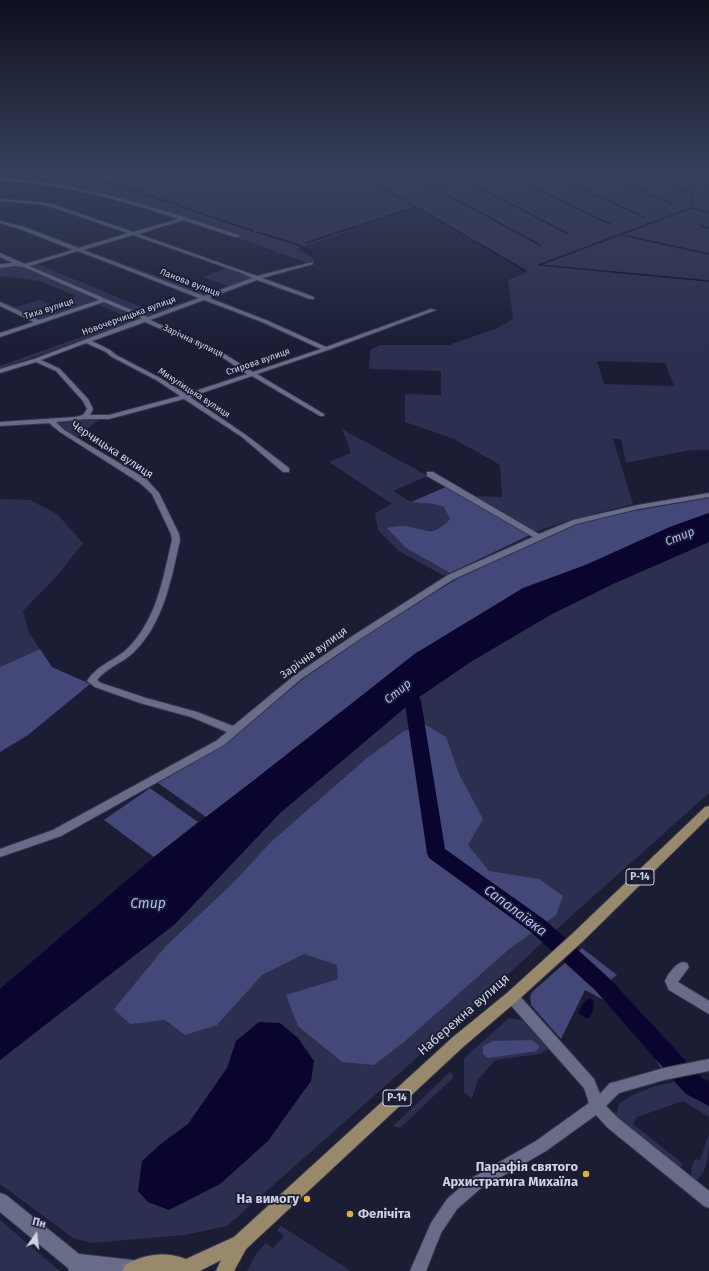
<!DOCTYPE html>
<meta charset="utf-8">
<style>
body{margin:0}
#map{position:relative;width:709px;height:1271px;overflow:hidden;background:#1a1d34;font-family:"Fira Sans",sans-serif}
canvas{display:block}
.north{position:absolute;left:16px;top:1215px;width:40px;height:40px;-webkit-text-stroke:3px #1a1d34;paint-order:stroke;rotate:14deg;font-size:11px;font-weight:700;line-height:16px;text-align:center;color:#cfd2e2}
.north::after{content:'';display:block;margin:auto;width:14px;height:18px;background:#cfd2e2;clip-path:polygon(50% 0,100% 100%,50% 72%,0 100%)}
</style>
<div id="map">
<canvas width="709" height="1271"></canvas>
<div class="north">Пн</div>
</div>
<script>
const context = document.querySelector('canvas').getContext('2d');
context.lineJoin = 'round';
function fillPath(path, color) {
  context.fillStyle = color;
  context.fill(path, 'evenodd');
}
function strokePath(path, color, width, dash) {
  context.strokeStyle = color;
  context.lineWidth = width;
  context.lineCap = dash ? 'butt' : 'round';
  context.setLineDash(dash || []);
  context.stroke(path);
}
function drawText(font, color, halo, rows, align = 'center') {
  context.font = font + ' "Fira Sans",sans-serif';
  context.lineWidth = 3.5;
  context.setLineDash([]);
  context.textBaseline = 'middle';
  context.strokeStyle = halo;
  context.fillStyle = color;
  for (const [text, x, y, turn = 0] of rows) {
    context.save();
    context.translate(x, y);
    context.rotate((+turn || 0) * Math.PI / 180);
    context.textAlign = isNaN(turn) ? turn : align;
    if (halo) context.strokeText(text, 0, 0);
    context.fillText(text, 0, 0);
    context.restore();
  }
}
fillPath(new Path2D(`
 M0,173H709V450H690L626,463L621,439H613L633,504L570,520L535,532L475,496L502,497L500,465L454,439L405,422V394L441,395V371L369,369L370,350L380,345H449L497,328L513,319L508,280L526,273L527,272L414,208L296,249L314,259V265L233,236L237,235C160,210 82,180 0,178ZM597,361L665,363L674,386L604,384Z
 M86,250L206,294L228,286L203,277L227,268L252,277L250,280L205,296L84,251Z
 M37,264L154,312L198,297V299L147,317L28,266Z
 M14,265L23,267L99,301L40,320L0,303V301L17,307L40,300L53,305L76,296L40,281L0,276V267Z
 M103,302L142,319L0,369V366L131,319L97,304Z
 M85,419H100L77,437L65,430L57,422Z
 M342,429L428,476L393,491L411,502L433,504L444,507L450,519L442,528L424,531L402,526L406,548L450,573L444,576L399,551L378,530L375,513L392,504L329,462L351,453Z
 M0,499L30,500L57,514L83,543L56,577L23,611L29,633L40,649L0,667Z
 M709,542V793L578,910L410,1064L227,1226L185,1235L92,1243L73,1238L0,1184V1060L175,924L280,813L413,701L472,661L552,614L615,583Z
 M509,1018L522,1020L549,1049L540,1054L495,1060L478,1080L472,1098L464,1092V1058Z
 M450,1072L453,1074V1078L400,1128L393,1126Z
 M674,1082L686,1093L709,1106V1117L683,1101L637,1117L633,1124L682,1163L681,1168L626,1124L618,1118L615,1112H617L619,1104C635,1091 655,1086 674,1082Z
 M709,1134C709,1150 709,1173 695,1181C688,1174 692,1167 695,1159L700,1160Z
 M0,1220L60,1271H0Z
 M281,1226L351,1271H247L256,1254L266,1243L273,1248L284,1236L277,1230Z`), '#2c2f50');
fillPath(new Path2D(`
 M446,487L530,535L450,573L406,548L387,528C392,527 398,526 403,526C424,528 432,539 450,519L444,507L433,504L411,502Z
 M709,498V513L670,527L588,564L416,653L253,781L206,817L158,783L224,745L303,679L365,636L455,580L544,537L575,524L634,511Z
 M40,649L52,667L90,684L28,735L0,752V667Z
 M426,725L446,737L459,774L483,819L468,845L489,871L539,879L563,896L556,915L508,950L404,1042L374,1065L342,1062L298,1026L286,995L338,979L337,965L304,954L262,975L217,1025L185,1035L165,1020L130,1024L114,1009L166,946L233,883L271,842L368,757L404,731Z
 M150,788L198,822L154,857L104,820Z
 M582,948L617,975L609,981L688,1063L661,1068L638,1029L611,1004L585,990L561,1039L531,1005L530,997L532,992Z
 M531,1040L540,1046L537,1051L488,1058L483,1054V1046L493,1041Z`), '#444878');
fillPath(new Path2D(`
 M709,513V542L615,583L552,614L472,661L413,701L280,813L175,924L0,1060V989L154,857L253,781L416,653L523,588L588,564L670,527Z
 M590,998L593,1000C595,1005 592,1015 588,1019L578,1013L584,1002Z
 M259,1022L280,1023L298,1038L314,1061L311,1081L268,1141L220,1184L169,1210L148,1202L138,1191L142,1161L162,1143L188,1124L227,1068L236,1041Z`), '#09052f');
strokePath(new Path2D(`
 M59,173L122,186L253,231
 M357,173L526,271
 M407,173L540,245
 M450,173L567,233
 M503,173L610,224
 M547,173L644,217
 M600,173L674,205
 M645,173L693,193L691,208
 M679,173L709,184
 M707,173L709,174
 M709,213L691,208L539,265L709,281
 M699,225L709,228
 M257,232L299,245L311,254
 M622,235L709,254
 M306,243L415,207`), '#09052f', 1.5);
fillPath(new Path2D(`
 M398,687L419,697L421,701L445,849L545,920L609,978L702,1078L709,1082V1106L686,1094L595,990L531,932L429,858L427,853L405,704L392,696L390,692L392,688Z`), '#09052f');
const minor = new Path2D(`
 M0,178C85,183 158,209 239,235V237H235L183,220L138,234L257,276L313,262V264L262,278L314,297V299H310L257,280L209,298L266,320L326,347L431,309L436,310L328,350L257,374L324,414V416H320L252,376L190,397L246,435L289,468V472H283L242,437L184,399L109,419H85L56,422L64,430L146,479L159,493L179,534L180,540C171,580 164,622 134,652C123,663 107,667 97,680L101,683L146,698L197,712L233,726L295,675L354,635L448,575L533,537L427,476V472H433L539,534L573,520L638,505L709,493V497L638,509L576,524L454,579L360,639L301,679L224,745L61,836L0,857V849L53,830L216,741L227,732L191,717L140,703L95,687L87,681C97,665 114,661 127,649C157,620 163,578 172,540L171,534L152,494L140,483L60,432L49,423L0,426V422L75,417L83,415L87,409L83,401L56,371L36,362L0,373V369L34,359L142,318L104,302L0,337V333L34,322L0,306V302L39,320L99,300L24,267L15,266L0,268V264L13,263L0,257V253L25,264L73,250L20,229L0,223V221L24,227L79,248L128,233L52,207L39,204L0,201V199L39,202L55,205L133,232L179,219C119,199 63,184 0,180ZM133,235L239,272L252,278L204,296L83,250ZM78,251L199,298L148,317L29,266ZM204,300L262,322L321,349L253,372L223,353L150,320ZM145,322L219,355L247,374L186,394L162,379L116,355L110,350L92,341ZM86,343L106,352L112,357L158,381L180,396L109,415H90L93,409L88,399L60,369L41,360Z
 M683,962L687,963L689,967L678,982L709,1001V1014L669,990L665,981C668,974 675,964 683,962Z
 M512,991L517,993L594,1079L600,1094L610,1083L615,1082L664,1068L709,1059V1071L664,1080L619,1093L606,1106L618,1118L709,1191V1208L704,1206L608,1128L596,1115L546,1151L480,1189L457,1209L441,1233L426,1271H410L431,1223L447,1199L470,1179L536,1141L589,1103L584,1088L507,1001L506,997L507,993Z`);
const tertiary = new Path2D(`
 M0,1193L6,1195L79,1254L133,1260L139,1263L142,1269L141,1271H69L68,1268L0,1212Z`);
const primary = new Path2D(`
 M709,806V817L582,942L517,1001L463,1047L246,1249L234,1271H216L221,1260L200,1271H122L125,1265C144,1254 165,1251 186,1259L234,1237L453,1037L507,993L572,934L705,807Z`);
strokePath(minor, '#36374b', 2);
strokePath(tertiary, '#36374b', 2);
strokePath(primary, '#36374b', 2);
fillPath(minor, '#686c88');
fillPath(tertiary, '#686c88');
fillPath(primary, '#99896b');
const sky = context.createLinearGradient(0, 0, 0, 351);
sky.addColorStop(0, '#0e101d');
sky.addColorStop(0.49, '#38405c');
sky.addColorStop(1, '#38405c00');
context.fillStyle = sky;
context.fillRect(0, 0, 709, 351);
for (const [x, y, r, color] of [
 [586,1174,4,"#dfb034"],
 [307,1199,4,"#dfb034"],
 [350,1214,4,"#dfb034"]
]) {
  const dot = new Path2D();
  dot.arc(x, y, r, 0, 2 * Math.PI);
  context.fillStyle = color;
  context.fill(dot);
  strokePath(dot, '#1a1d34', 1.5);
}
drawText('9px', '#cfd2e2', '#1a1d34', [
 ["Ланова вулиця",190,283,21],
 ["Тиха вулиця",49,309,-18],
 ["Новочерчицька вулиця",129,316,-20],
 ["Зарічна вулиця",193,341,25],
 ["Стирова вулиця",258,362,-19],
 ["Микулицька вулиця",194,393,33]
]);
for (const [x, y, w] of [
 [640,877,28],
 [397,1098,28]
]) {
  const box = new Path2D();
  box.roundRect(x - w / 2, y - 8, w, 16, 3);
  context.fillStyle = '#1a1d34';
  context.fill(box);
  strokePath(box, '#cfd2e2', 1);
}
drawText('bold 10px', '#cfd2e2', null, [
 ["Р-14",640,877],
 ["Р-14",397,1098]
]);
drawText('11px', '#cfd2e2', '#1a1d34', [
 ["Черчицька вулиця",112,450,33],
 ["Зарічна вулиця",314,653,-36]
]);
drawText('italic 12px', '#b0b9f6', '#1a1d34', [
 ["Стир",680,537,-22],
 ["Стир",398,692,-39]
]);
drawText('13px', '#cfd2e2', '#1a1d34', [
 ["Набережна вулиця",464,1015,-41]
]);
drawText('bold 13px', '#cfd2e2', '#1a1d34', [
 ["Парафія святого",578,1167],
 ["Архистратига Михаїла",578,1182],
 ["На вимогу",299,1199],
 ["Фелічіта",358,1214,"left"]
], 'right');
drawText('italic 14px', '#b0b9f6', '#1a1d34', [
 ["Стир",148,904],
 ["Сапалаївка",515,911,37]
]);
</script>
